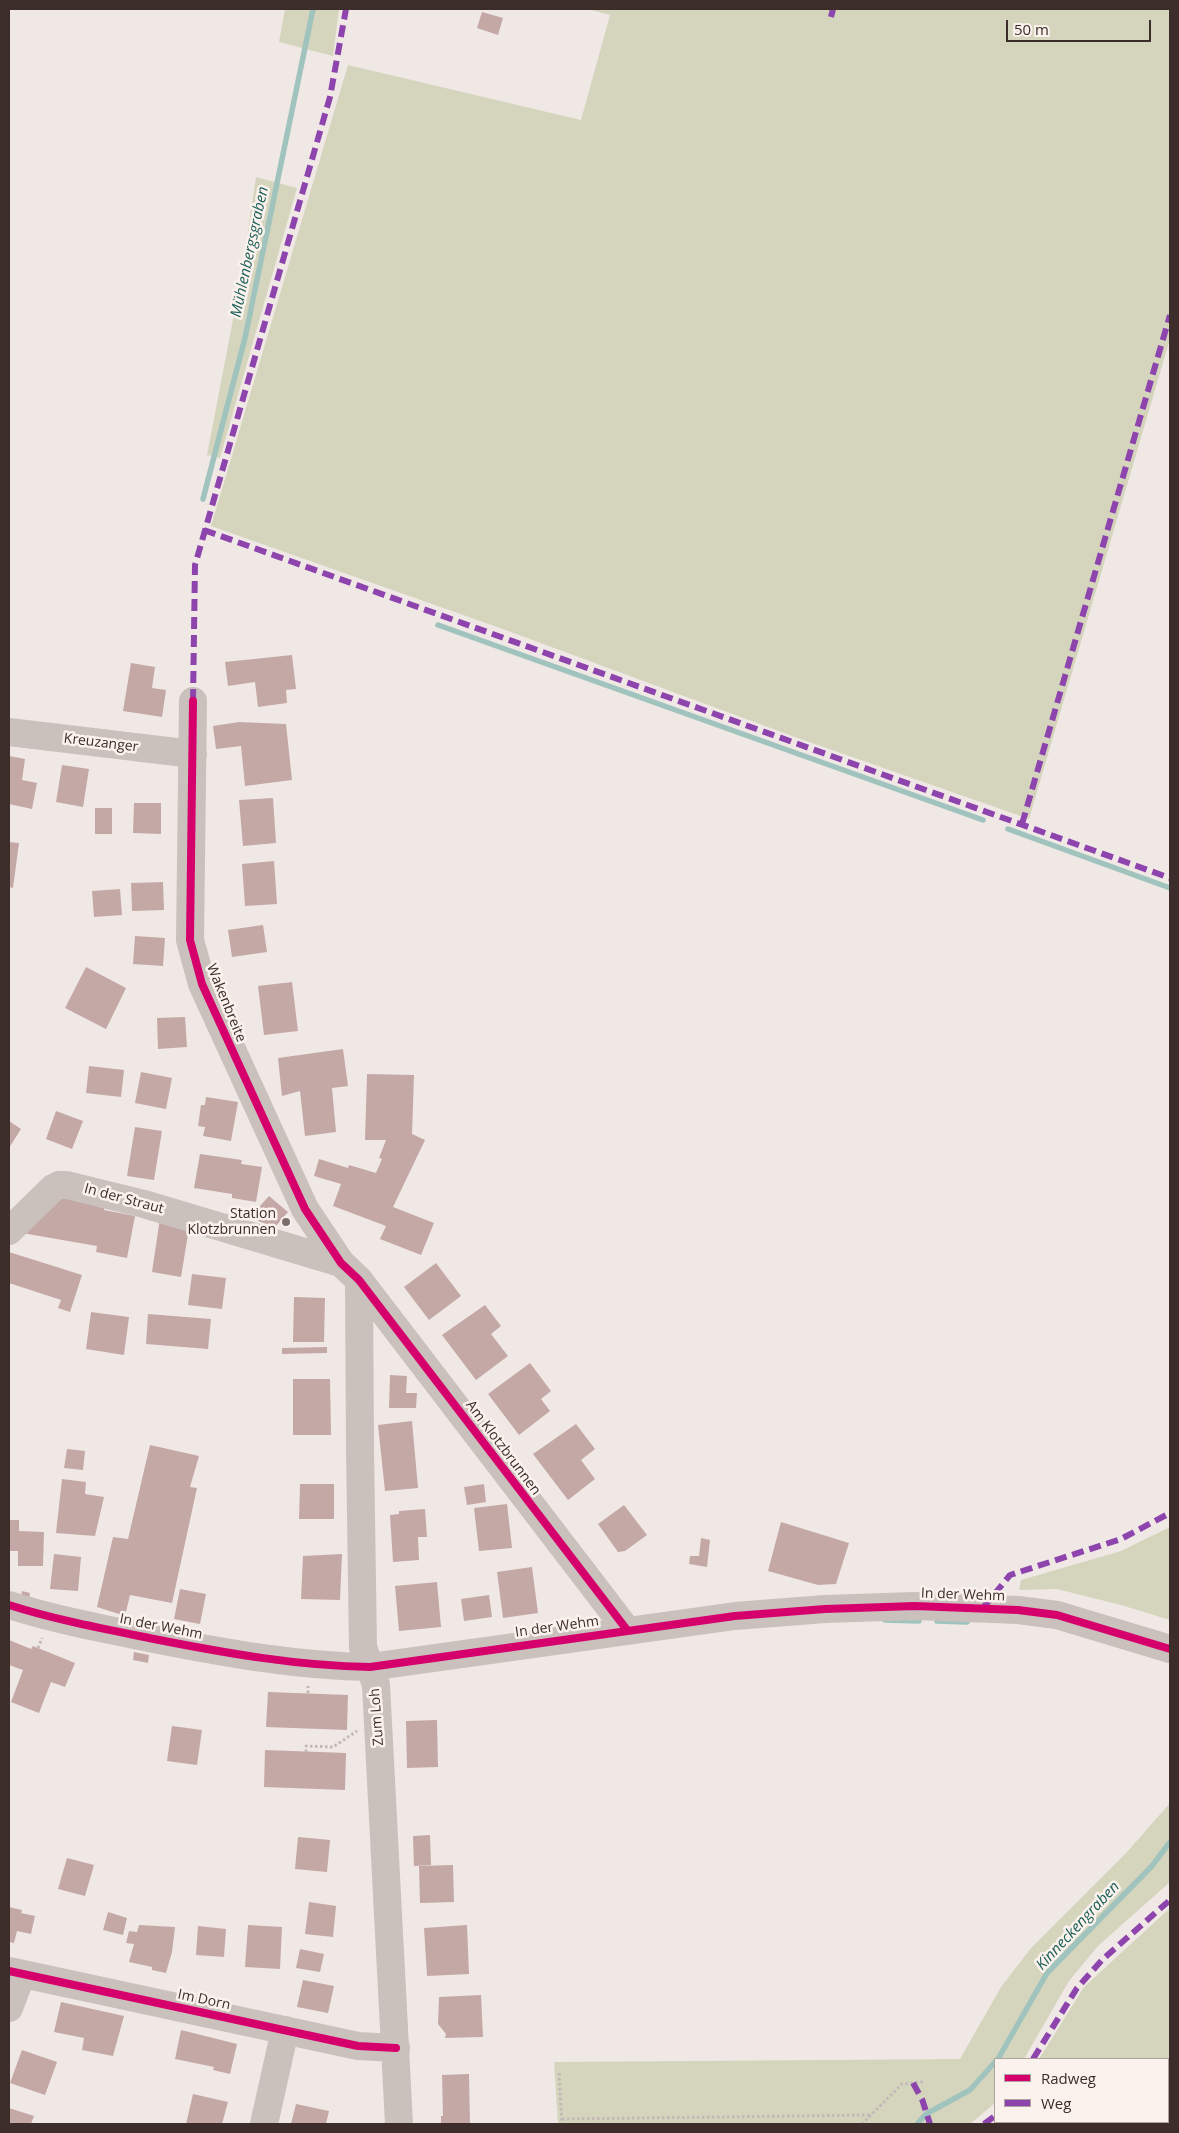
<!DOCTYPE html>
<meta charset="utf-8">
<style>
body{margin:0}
#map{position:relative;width:1179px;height:2133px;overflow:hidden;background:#f0e8e5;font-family:"Open Sans",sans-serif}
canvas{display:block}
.frame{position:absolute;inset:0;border:10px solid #3c2d2a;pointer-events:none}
.legend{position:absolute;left:994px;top:2058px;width:175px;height:65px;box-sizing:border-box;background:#fbf2ed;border:1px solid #afa39f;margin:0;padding:6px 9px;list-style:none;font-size:15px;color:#3c2d2a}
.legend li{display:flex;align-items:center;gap:10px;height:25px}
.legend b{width:25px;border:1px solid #afa39f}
.scale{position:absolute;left:1006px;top:20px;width:145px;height:22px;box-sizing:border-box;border:2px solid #3c2d2a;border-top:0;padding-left:6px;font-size:15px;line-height:18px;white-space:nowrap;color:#3c2d2a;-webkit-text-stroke:4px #fbf2ed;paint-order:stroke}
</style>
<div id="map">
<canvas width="1179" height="2133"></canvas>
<div class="frame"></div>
<ul class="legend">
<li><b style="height:6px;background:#d6006c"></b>Radweg</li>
<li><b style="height:6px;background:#8e44ad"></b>Weg</li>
</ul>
<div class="scale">50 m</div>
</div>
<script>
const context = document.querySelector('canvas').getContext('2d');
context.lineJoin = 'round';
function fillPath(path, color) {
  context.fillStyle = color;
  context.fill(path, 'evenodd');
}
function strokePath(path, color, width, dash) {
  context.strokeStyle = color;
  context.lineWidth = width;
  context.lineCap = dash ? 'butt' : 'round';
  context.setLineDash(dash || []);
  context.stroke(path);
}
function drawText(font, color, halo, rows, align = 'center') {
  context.font = font + ' "Open Sans",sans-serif';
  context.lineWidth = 5;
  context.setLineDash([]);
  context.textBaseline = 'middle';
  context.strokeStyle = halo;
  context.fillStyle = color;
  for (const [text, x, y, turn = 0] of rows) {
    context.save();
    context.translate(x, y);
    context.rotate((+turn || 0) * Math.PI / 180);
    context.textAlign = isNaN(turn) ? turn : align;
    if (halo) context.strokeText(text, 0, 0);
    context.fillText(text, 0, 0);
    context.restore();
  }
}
fillPath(new Path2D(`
 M285,9H339L333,56L279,42Z
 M587,9H1170V339L1029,819L792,736L500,628L211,526L348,65L581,120L610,15Z
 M256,177L297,188L220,458L207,455L240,283Z
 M1170,1527V1620L1121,1605L1057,1589L1019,1590L1021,1580L1121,1551Z
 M1170,1803V1882L1098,1946L1069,1981L1024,2059H995V2103L970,2124H558L554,2062L960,2059L1001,1987L1031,1948L1127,1852Z
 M1170,1908V2124H993L996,2122H1168V2059H1039L1084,1987Z`), '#d5d5be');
strokePath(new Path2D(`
 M203,499L245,338L313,9
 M438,625L983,820
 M1008,829L1170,888
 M885,1620L919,1621
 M937,1621L967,1622
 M998,2059L1047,1973L1152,1866L1170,1842
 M917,2124L926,2114L970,2090L995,2062`), '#a0c4bd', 5.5);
fillPath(new Path2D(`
 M482,12L503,18L498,35L477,28Z
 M292,655L296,689L286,690L287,703L258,707L255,682L228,686L225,662Z
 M131,663L155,667L152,688L166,690L162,717L123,711Z
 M239,722L286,724L292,780L245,786L241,746L216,749L213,726Z
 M9,756L25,759L22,780L37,783L32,809L9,804Z
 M62,765L89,769L83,807L56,802Z
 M273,798L276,843L243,846L239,800Z
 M134,803H161V834L133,833Z
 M95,808H112V834H95Z
 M9,842L19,843L13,888L9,887Z
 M274,861L277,904L245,906L242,864Z
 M163,882L164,910L132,911L131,883Z
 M120,889L122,915L94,917L92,891Z
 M263,925L267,952L232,957L228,930Z
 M135,936L165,938L163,966L133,964Z
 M86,967L126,988L106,1029L65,1008Z
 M292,982L298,1031L264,1035L258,986Z
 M185,1017L187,1047L158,1049L157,1018Z
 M343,1049L348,1086L332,1088L336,1132L305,1136L300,1091L282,1096L278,1058Z
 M89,1066L124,1070L121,1097L86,1093Z
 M141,1072L172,1078L166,1109L135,1103Z
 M367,1074L414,1075L412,1134L425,1140L393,1207L434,1223L421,1255L380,1239L386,1226L333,1206L341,1184L314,1176L319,1159L348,1168L349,1165L376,1173L382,1159L379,1158L386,1140H365Z
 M206,1097L238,1102L231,1141L203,1136L205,1127L198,1126L201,1105H205Z
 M56,1111L83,1121L72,1149L46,1139Z
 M9,1121L21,1129L9,1148Z
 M135,1127L162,1131L154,1180L127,1176Z
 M200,1154L242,1160L241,1164L262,1167L256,1202L232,1198V1194L194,1188Z
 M62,1192L106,1200L104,1210L135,1216L127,1258L96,1252L97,1246L22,1233Z
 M269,1196L288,1212L275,1227L258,1221L252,1215Z
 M160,1218L190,1222L181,1277L152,1272Z
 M287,1218L291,1222L286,1227L282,1223Z
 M9,1252L82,1275L70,1312L58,1308L61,1300L9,1283Z
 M436,1263L461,1296L429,1320L404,1287Z
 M192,1274L226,1278L222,1309L188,1305Z
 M294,1297L325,1298L324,1342H293Z
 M485,1305L501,1326L491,1334L508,1356L476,1380L442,1335Z
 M91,1312L129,1317L124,1355L86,1349Z
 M148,1314L211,1319L208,1349L146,1344Z
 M327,1347V1353L282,1354V1348Z
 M530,1363L551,1391L541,1399L550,1411L519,1435L488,1394Z
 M390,1375L407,1376L406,1393H417L416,1408H389Z
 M293,1379H330L331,1435H293Z
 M412,1421L418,1488L385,1491L378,1425Z
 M576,1424L595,1449L581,1460L595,1479L568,1500L533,1454Z
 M150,1445L199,1456L190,1487L197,1488L172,1603L130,1595L125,1616L97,1607L113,1537L128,1539Z
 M67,1449L85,1451L83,1470L64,1468Z
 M62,1479L86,1482L85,1494L104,1497L95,1536L56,1533Z
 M300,1484H334V1519H299Z
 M484,1484L486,1502L467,1505L464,1487Z
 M507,1504L512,1548L479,1551L474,1508Z
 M624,1505L647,1535L625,1551L618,1552L598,1524Z
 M425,1509L427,1537H418L419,1560L393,1562L390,1515L399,1514V1511Z
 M9,1520H19V1531L44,1532L43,1566H18V1551H9Z
 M781,1522L849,1543L836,1584L818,1585L768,1571Z
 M701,1538L710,1540L707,1567L689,1564L690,1556H699Z
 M54,1554L81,1557L78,1591L50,1589Z
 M342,1554L340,1600L301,1599L303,1556Z
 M532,1567L538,1613L503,1618L497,1572Z
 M437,1582L441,1627L399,1631L395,1586Z
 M180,1589L206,1594L200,1624L174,1619Z
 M22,1591L30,1593L29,1599L21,1597Z
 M489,1595L492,1617L464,1621L461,1599Z
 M9,1640L31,1649L33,1646L75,1663L65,1687L51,1682L39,1713L11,1702L23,1670L9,1665Z
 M134,1652L149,1655L148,1663L133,1660Z
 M268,1692L348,1695L347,1730L266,1727Z
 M437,1720L438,1767L407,1768L406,1721Z
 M172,1726L202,1730L197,1765L167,1761Z
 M265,1750L346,1753L345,1790L264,1787Z
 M430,1835L431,1865L414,1866L413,1836Z
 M298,1837L330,1840L327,1872L295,1869Z
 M67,1858L94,1865L85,1896L58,1889Z
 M453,1865L454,1902L420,1903L419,1866Z
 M309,1902L336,1906L333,1937L305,1934Z
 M9,1907L22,1910L21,1913L35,1916L31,1934L17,1931L14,1943L9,1942Z
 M108,1912L127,1918L123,1935L103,1930Z
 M139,1925L175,1927L172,1952L166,1973L152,1970V1967L129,1962L134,1944L126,1943L129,1931L137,1932Z
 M248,1925L282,1927L280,1969L245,1967Z
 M467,1925L469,1974L427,1976L424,1928Z
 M198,1926L226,1929L224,1957L196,1955Z
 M300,1949L324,1954L320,1972L296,1968Z
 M303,1980L334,1986L328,2013L297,2007Z
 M481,1995L483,2037L445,2038L446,2034L438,2024L439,1997Z
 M61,2002L124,2016L113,2056L82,2050L84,2038L54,2032Z
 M181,2030L237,2044L230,2074L213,2070L214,2067L175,2059Z
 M22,2050L57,2062L45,2095L10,2083Z
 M469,2074L470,2124H441V2116H443L442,2075Z
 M193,2094L228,2102L222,2124H186Z
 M296,2104L329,2111L326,2124H291Z
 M9,2108L34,2116L31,2124H9Z`), '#c4a8a6');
strokePath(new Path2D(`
 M38,1648L42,1638
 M308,1693V1686
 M306,1752V1746L333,1747L357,1731
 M559,2073L562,2124
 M562,2119L871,2115
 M862,2124L902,2084L923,2082`), '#c2b9b6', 3, [2.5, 2.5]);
strokePath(new Path2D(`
 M193,701L190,940L202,984L305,1209L341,1263L359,1280L627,1630
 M9,732L193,754
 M9,1231L53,1188L59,1185H67L144,1204L341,1263
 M359,1280L360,1449L363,1647L376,1685L399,2124
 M9,1605C56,1620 105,1629 154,1639C225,1653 298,1666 370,1667L735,1616L825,1609L915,1606L1018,1610L1057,1615L1170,1649
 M9,1971L358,2046L396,2048
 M9,2008L22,1974
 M264,2124L285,2030`), '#cac1bd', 28);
strokePath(new Path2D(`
 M831,17L833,9
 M204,530L1170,878
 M193,701L195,565L330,97L346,9
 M1022,824L1170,315
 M983,1608L1010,1575L1121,1539L1170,1513
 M1033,2059L1077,1988L1103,1959L1170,1900
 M913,2083L922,2099L930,2124
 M984,2124L995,2116`), '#8e44ad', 6, [12, 6]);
strokePath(new Path2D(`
 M193,701L190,940L202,984L305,1209L341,1263L359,1280L627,1630
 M9,1605C56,1620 105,1629 154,1639C225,1653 298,1666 370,1667L735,1616L825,1609L915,1606L1018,1610L1057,1615L1170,1649
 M9,1971L358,2046L396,2048`), '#d6006c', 8);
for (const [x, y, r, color] of [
 [286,1222,5,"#7b6e6b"]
]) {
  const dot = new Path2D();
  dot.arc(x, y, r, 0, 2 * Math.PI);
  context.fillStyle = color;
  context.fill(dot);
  strokePath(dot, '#fbf2ed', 2);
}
drawText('14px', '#3c2d2a', '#fbf2ed', [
 ["Kreuzanger",101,743,7],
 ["Wakenbreite",226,1003,68],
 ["In der Straut",124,1199,15],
 ["Am Klotzbrunnen",503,1448,53],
 ["In der Wehm",963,1595,2],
 ["In der Wehm",161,1627,11],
 ["In der Wehm",557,1627,-8],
 ["Zum Loh",377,1717,-94],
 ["Im Dorn",204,2000,12]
]);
drawText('14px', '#3c2d2a', '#fbf2ed', [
 ["Station",276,1214],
 ["Klotzbrunnen",276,1230]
], 'right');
drawText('italic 15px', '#1d6058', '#fbf2ed', [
 ["Mühlenbergsgraben",250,252,-78],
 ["Kinneckengraben",1078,1926,-47]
]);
</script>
